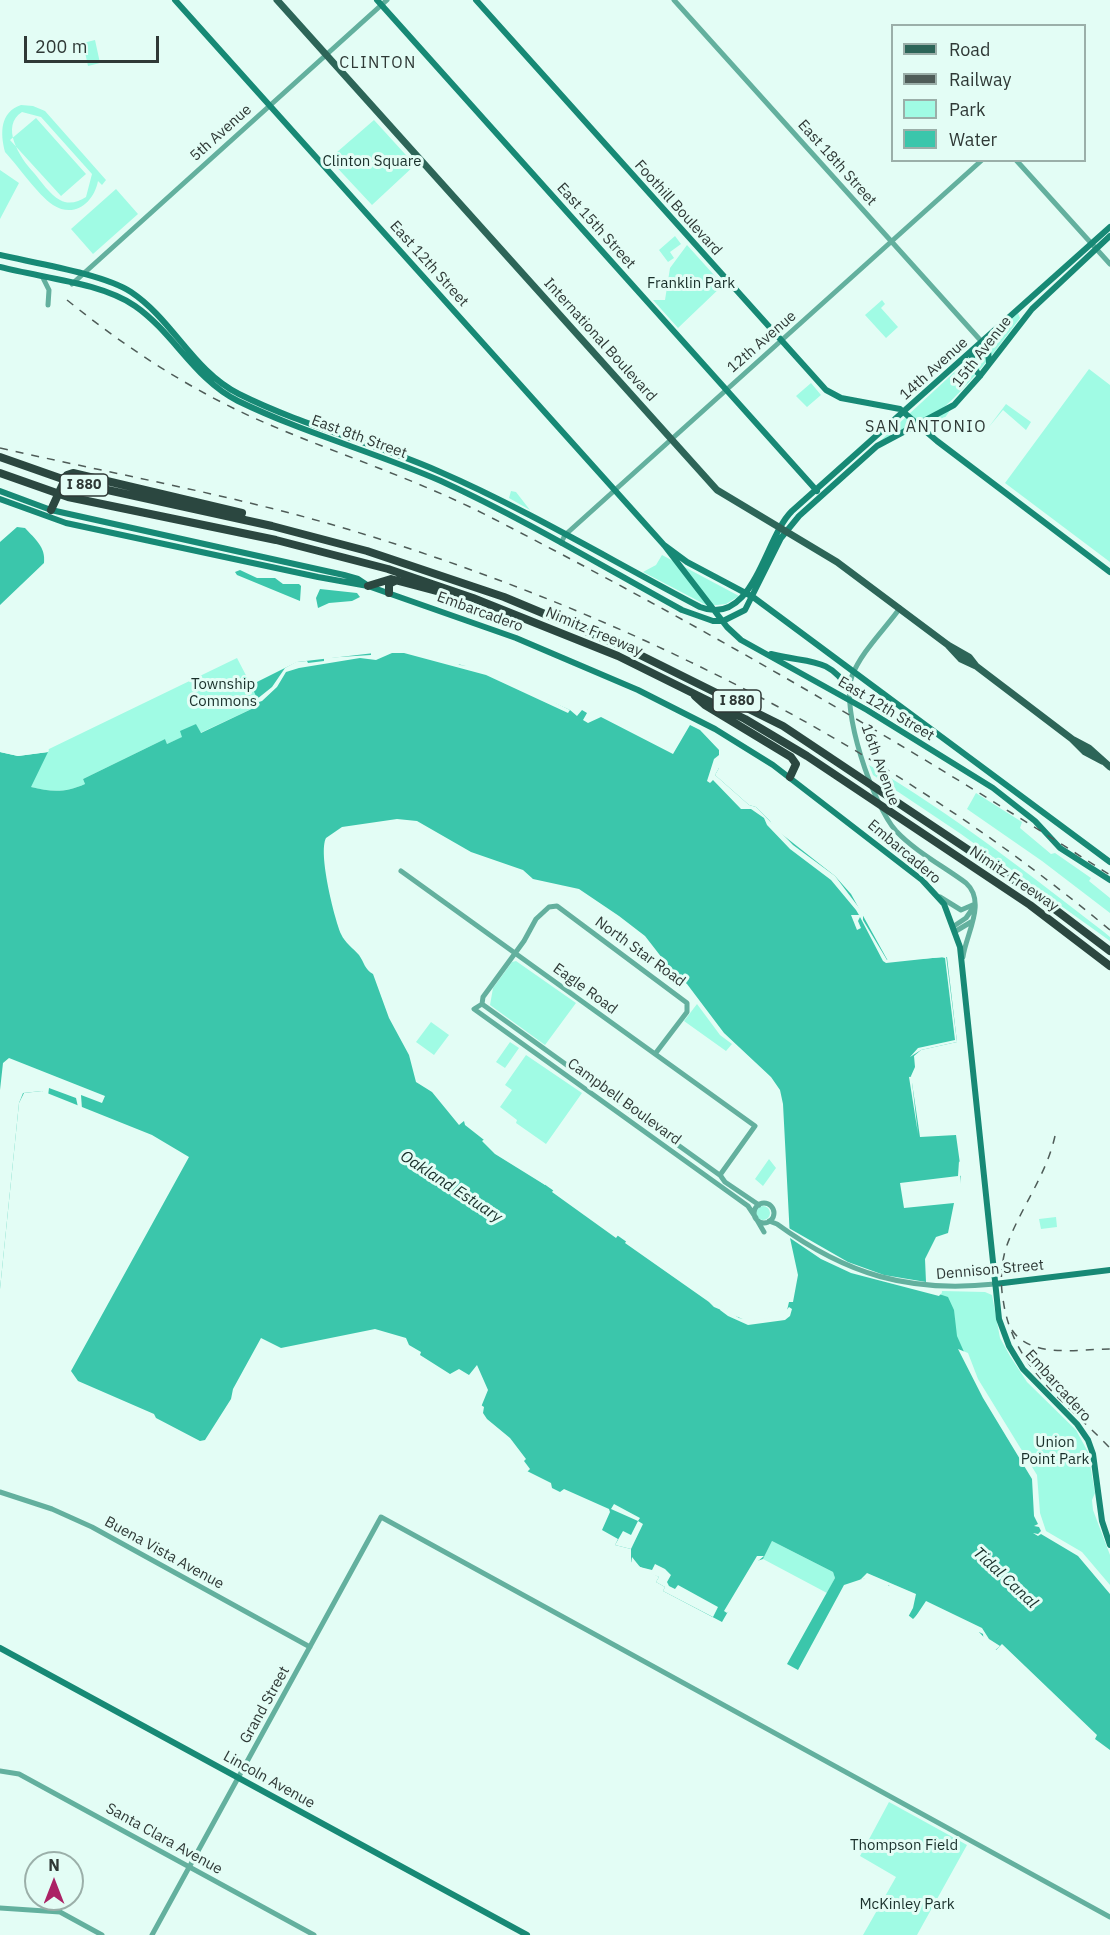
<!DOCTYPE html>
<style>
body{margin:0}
#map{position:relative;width:1110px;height:1935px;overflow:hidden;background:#e3fdf5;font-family:"IBM Plex Sans",sans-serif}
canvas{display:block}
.legend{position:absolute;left:891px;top:24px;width:195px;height:138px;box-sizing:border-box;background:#e3fdf5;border:2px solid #9bafa9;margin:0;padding:8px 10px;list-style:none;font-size:18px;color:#2f3936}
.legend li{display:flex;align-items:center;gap:12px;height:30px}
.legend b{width:30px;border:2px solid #9bafa9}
.north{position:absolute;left:24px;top:1851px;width:60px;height:60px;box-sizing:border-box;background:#e3fdf5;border:2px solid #9bafa9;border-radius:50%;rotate:0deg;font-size:16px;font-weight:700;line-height:24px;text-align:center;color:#2f3936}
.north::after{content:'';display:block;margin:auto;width:21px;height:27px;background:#ab2265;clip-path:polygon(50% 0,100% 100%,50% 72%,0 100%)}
.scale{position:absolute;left:24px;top:36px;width:135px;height:27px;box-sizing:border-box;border:3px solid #2f3936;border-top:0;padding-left:8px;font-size:18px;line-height:21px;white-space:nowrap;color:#2f3936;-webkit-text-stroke:4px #e3fdf5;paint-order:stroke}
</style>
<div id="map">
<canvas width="1110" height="1935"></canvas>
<ul class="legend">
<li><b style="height:8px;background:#2d6558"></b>Road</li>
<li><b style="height:8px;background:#4f5c58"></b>Railway</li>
<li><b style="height:16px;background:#a0fbe4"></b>Park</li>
<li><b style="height:16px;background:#3bc6ab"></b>Water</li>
</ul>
<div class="north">N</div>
<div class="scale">200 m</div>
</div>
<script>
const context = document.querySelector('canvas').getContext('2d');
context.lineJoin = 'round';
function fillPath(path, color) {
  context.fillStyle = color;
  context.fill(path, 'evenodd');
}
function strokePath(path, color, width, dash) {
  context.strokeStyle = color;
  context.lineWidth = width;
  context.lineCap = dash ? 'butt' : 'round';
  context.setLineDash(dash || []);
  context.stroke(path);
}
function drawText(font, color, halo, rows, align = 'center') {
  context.font = font + ' "IBM Plex Sans",sans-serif';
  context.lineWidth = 6;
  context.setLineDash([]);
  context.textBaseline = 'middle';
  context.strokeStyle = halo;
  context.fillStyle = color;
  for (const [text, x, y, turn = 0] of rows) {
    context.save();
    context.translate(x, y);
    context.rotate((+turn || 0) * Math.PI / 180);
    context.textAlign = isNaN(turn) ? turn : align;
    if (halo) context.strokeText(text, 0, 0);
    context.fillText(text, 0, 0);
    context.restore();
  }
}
fillPath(new Path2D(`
 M95,40L100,63L88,66L83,43Z
 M21,105L33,106L45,111L106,180L102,185L98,181C94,202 75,219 53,205C37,194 19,167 5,152C0,133 0,112 21,105ZM22,112L41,117L92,174L86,197C78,202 69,205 60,200C50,195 41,181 34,173C19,157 0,126 22,112Z
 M36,118L86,174L61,196L10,140Z
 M374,120L415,165L372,205L329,159Z
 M0,170L19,183L0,219Z
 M116,189L138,214L93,254L71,229Z
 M675,236L681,244L670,252L674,258L668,262L659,250Z
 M687,245L723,285L678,328L653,300H665L670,268Z
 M882,300L885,304L881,308L898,327L886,338L865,315Z
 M1018,313L1020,318C996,350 972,383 942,409H951L937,429L924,418L880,441Z
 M1089,369L1110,385V562L1005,483Z
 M811,383L821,395L807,407L796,396Z
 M1006,404L1031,422L1026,430L1003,410L988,428Z
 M511,491L516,492L530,510L509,498Z
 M662,555L739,596L726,604L708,606L643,572L656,565Z
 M237,658L251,685L287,667L260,705L200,733L196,724L183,737L167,744L165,739L83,779L85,784C65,793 51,792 30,787L49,749Z
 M869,765C952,814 1028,873 1104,932L1110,937V941L961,834L873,775Z
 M976,793L1022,822L1020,828L1051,854L1055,853L1091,878L1089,881L1110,898V913L1042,861L967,809Z
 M516,961L576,1003L545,1045L490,1005L493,988L512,962Z
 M697,1004L720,1035L732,1044L726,1051L684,1021Z
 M431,1022L449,1035L434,1055L416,1042Z
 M510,1042L519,1048L505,1068L496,1062Z
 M526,1055L582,1093L546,1144L516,1123L517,1120L500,1107L512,1090L505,1085Z
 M769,1159L776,1168L763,1186L755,1179Z
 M756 1213a7 7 0 1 1 14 0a7 7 0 1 1-14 0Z
 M1056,1217L1057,1227L1041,1229L1039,1219Z
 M942,1291L985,1292L992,1295L1000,1338L1010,1356L1027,1382L1076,1430L1088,1452L1095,1493L1092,1500L1093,1510L1110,1555V1588L1044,1532L936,1296L941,1295Z
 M772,1541L833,1572L835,1578L827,1593L763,1559Z
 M889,1802L967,1845L917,1935H863L896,1877L860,1856Z`), '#a0fbe4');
fillPath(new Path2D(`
 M17,527L25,528C35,539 46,547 44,563L0,605V542Z
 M240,570L257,578H275L283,584H299L301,586L300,601L237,575L235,572Z
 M320,589L357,593L360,597L352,601L329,603L318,608L316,598Z
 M400,650L482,670L570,710L577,716L582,710L587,713L583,720L588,723L601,717L673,754L690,725L700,730L719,750V768L715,775L749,805L756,807L770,821L774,828L835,876L851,894L888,961L947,957L957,1042L921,1050L914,1056L915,1067L911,1076L920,1137L956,1135L961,1171L958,1211L950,1235L939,1238C930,1258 923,1273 936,1293L948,1297L954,1310L957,1336L976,1379L1035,1478L1038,1516L1044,1532L1080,1554L1110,1588V1750L1095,1739L1097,1735L1002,1644L996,1650L979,1632L926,1606L913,1619L908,1615L913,1599L871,1576L844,1585L798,1670L787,1664L835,1578L833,1572L772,1541L763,1559L757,1561L722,1622L663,1591L665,1587L656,1582L659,1577L631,1562V1549L615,1545L618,1539L602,1530L610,1512L609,1509L564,1489L560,1492L552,1488L551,1483L527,1471L513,1448L479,1412L488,1390L477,1365L469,1375L459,1369L450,1374L420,1355L421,1352L409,1345L406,1338L375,1329L281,1348L261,1338L233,1389L231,1399L205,1440L200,1441L156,1418L154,1414L78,1381L71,1371L189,1157L152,1135L42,1091L24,1093L19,1103L0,1289V752L18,756L48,752L31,787C51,792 65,793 85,784L83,779L165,739L167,744L182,737L180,731L196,724L201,733L260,705L251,685L297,662ZM397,819L417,821L471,852L523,870L533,879L579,889L619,916L645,936L673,972L687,984L724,1033L771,1077L780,1090L783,1104L790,1238L798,1275L793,1302H789L785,1319L752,1323L714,1307L701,1294L507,1158L465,1125L464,1121L459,1125L432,1092L416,1082L409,1055L389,1018L373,974C365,970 364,962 359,955C353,948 345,943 341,934C334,917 318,853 326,838L342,827Z`), '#3bc6ab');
fillPath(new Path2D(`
 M391,646L412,647L428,655L452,660L460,665L483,667L570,710L568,713L486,675L404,653H392L376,660L360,658L299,668L286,672L277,687L262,701L259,702L257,699L272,687L285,668L296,662L307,661L308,663L324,661V658L371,655V652L391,649Z
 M0,749L18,753L49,750L48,752L18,756L0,752Z
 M719,755V768L715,775L749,805L756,807L793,845L835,876L863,913V920L887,960L941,953L946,955L957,1042L921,1050L910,1057L918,1048L955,1040L945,958L942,957L886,963L883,961L860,917L858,921L861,928L857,930L851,915H859L856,910L831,880L790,849L767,825L764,818L751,809H741L713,780L710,783L707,781L714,759Z
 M9,1058L105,1096L102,1103L81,1095L82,1109L78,1107L76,1098L49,1088L48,1096L42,1091L23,1093L19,1103L0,1289V1090L3,1063Z
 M915,1076V1081L912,1082L918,1134L909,1077Z
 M486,1138L499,1150L546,1181L545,1185L495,1154L482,1141Z
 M959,1161L963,1167V1175L960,1176L962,1201L959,1202V1213L953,1237L940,1240L930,1265L932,1283L942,1292L939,1296L851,1273L821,1259L787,1236V1227L848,1262L884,1275L926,1282L925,1259L936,1237L948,1233L954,1203L904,1208L900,1183L958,1176Z
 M555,1188L619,1234L616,1238L552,1192Z
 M627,1240L702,1293L709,1302L625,1243Z
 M721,1306L739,1318L752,1320L782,1316L789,1307L792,1309L790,1316L785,1320L748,1325L728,1316L720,1310Z
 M958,1349L968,1353L978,1379L1037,1475L1040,1513L1046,1531L1082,1552L1110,1585V1594L1078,1556L1041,1534L1038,1536L1033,1533L1038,1534L1041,1531L1039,1527L1034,1526L1038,1524L1034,1516L1032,1479L983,1398Z
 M481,1405L484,1407L483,1413L487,1419L510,1438L526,1459L524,1461L530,1469L526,1473L511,1450L477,1414Z
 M614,1504L640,1518L638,1521L611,1509Z
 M638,1521L643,1524L631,1549L615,1545L623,1531L631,1535Z
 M757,1556H764L758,1561L731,1609L727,1613L724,1611Z
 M632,1557L640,1567L652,1570L655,1564L665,1569L671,1575L667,1582L669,1586L675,1589L678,1585L718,1607L713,1617L663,1591L665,1587L656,1582L659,1577L637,1568L631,1564Z
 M867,1573L916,1594L913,1608L907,1619L905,1615L909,1601L890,1590L889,1585L886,1587L866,1578L860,1580Z
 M926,1601L982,1628L989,1639L1000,1646L993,1652L984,1645L983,1634L979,1632L972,1633L926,1610L916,1622H912Z`), '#e3fdf5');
strokePath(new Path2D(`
 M674,0L982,342
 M1016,160L1110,264
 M43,278L49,290L48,305
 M72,284L387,0
 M561,543L565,535L615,490L982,160
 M900,608C885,629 861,652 852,676C840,709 873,805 896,831C916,852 943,866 966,883C987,902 966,934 963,957
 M401,871L755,1126L720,1175L725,1182L759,1205
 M940,897L961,910L975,904
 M954,926L966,918L975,905
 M956,931L971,922
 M482,1004L721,1176
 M655,1054L687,1012V1003L557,906L549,907L536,919L524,941L483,997L482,1004L474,1009L748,1206L756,1218
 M754 1213a10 10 0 1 1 20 0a10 10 0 1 1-20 0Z
 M757,1220L764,1232
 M769,1221L777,1224C847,1275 909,1293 995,1284
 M0,1492L52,1509L92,1527L310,1647
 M0,1771L19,1774L314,1935
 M0,1908L60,1912L102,1935
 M152,1935L381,1517L1110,1917`), '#63b09e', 5);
strokePath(new Path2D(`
 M175,0L664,545L727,627L741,640L867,710L993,788L1035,821L1060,848L1110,880
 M377,0L817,491
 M476,0L826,390L841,398L900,409L937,441L1110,572
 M0,255C34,263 104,274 131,292C173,320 193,371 239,394C303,426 372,442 438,471C528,510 612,561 700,607C754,628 764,538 792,511L1110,227
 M0,267C41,278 100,282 135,306C174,333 194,379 238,401C304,433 374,452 441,481C524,519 602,566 682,610L713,621H723L745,610L781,538L799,516L877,446L954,405L980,376L1032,309L1110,236
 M982,342L988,350L989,363
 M973,351L971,364L980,376
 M0,491L51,510L344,575L358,579L367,585
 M0,499L66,523L318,577L368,586L516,638L638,690L715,729L773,765L922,880L944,904L960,947L999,1319L1009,1346L1023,1369L1077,1424L1088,1440L1093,1454L1102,1521L1110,1545
 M664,545L687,562L753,597L1110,862
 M771,654C808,664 828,655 850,691
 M995,1284L1110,1270
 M0,1648L527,1935`), '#178975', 6);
strokePath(new Path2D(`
 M277,0L717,490L837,562L948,645L969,657L976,666L1072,739L1085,752L1102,761
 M948,645L961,659L976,666
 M1072,739L1089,748L1110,767`), '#2d6558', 7);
strokePath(new Path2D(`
 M0,457L71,482L272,526L367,551L504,597L624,647L783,726L1036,895L1110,951
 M0,473L68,497L276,540L388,569L473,598L618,656L745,719L807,756L1030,905L1110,966
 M51,510L67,475L73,473L242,513
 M368,586L391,579L459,597
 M389,593V584L397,580
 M695,696L705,705L791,757L796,764L790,777`), '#2b4740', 8);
strokePath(new Path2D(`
 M67,300C125,347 186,387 254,418C333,453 415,478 492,518C704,627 910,747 1110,875
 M0,448C110,473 221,493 330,524C612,606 884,742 1110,930
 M1055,1136C1046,1176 1021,1207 1007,1245C1001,1262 1000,1282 1003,1299C1012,1367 1065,1401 1110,1448
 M1012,1330C1031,1359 1080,1349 1110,1349`), '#4f5c58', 1.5, [8, 8]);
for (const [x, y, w] of [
 [84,485,48],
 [737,701,48]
]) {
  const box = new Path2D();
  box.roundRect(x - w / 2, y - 11, w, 22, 4.5);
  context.fillStyle = '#e3fdf5';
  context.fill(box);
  strokePath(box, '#2f3936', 1.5);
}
drawText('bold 14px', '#2f3936', null, [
 ["I 880",84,485],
 ["I 880",737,701]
]);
drawText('15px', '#2f3936', '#e3fdf5', [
 ["5th Avenue",221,133,-42],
 ["East 18th Street",837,163,48],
 ["Foothill Boulevard",678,208,48],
 ["East 15th Street",596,226,48],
 ["East 12th Street",429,264,48],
 ["International Boulevard",600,340,48],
 ["12th Avenue",762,342,-41],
 ["15th Avenue",982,352,-52],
 ["14th Avenue",934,369,-42],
 ["East 8th Street",359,437,20],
 ["Embarcadero",480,612,20],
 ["Nimitz Freeway",594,632,23],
 ["East 12th Street",886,709,31],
 ["16th Avenue",880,765,70],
 ["Embarcadero",904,852,40],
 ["Nimitz Freeway",1014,879,34],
 ["North Star Road",640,952,36],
 ["Eagle Road",585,989,36],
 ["Campbell Boulevard",624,1102,36],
 ["Dennison Street",990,1270,-5],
 ["Embarcadero",1058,1386,48],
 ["Buena Vista Avenue",164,1553,29],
 ["Grand Street",265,1705,-61],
 ["Lincoln Avenue",269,1780,29],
 ["Santa Clara Avenue",164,1839,29]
]);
drawText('15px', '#192f2a', '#e3fdf5', [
 ["Clinton Square",372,162],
 ["Franklin Park",691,284],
 ["Township",223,685],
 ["Commons",223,702],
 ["Union",1055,1443],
 ["Point Park",1055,1460],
 ["Thompson Field",904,1846],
 ["McKinley Park",907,1905]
]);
context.letterSpacing = '1.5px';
drawText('16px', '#2f3936', '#e3fdf5', [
 ["CLINTON",378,63],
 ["SAN ANTONIO",926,427]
]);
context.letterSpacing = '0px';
drawText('italic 16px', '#182e29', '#e3fdf5', [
 ["Oakland Estuary",451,1187,33],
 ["Tidal Canal",1005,1578,43]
]);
</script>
